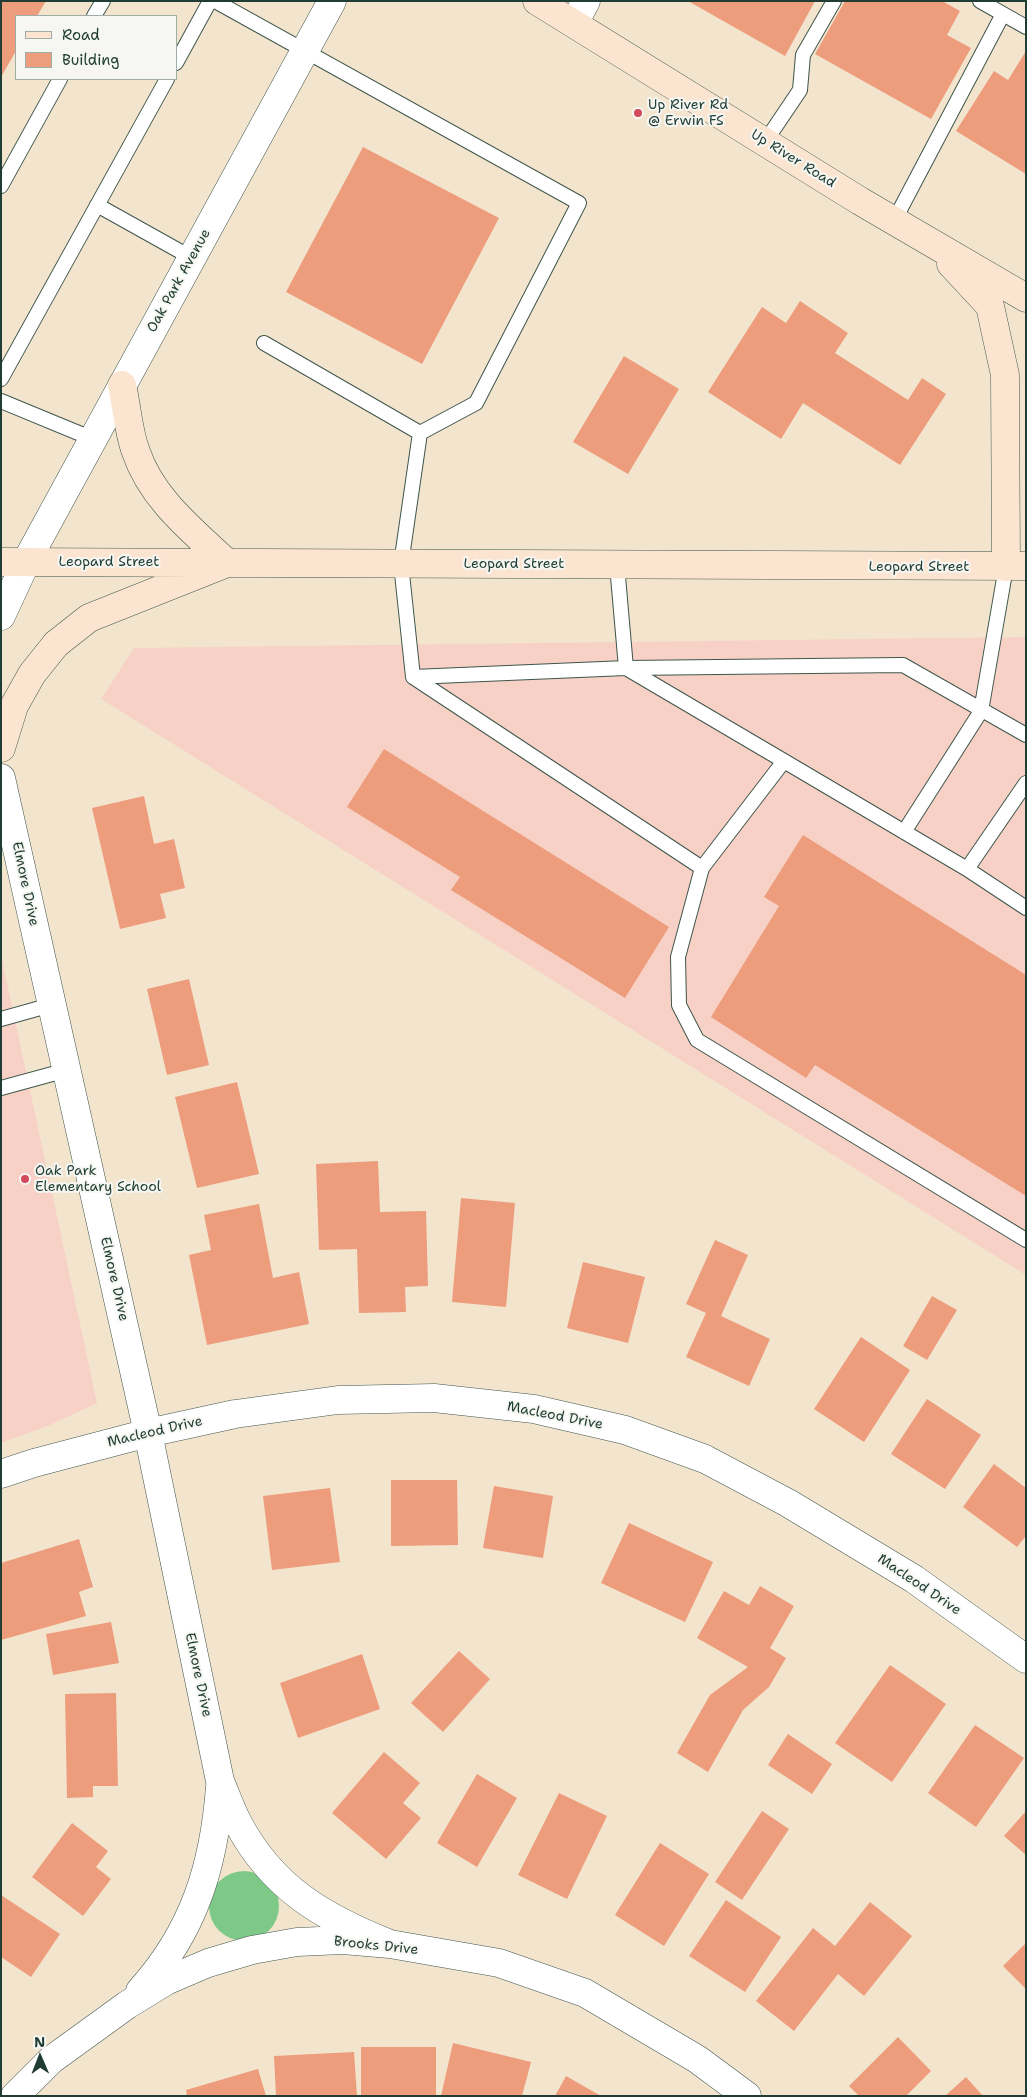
<!DOCTYPE html>
<style>
body{margin:0}
#map{position:relative;width:1027px;height:2097px;overflow:hidden;background:#f3e4ce;font-family:"Shantell Sans",sans-serif}
canvas{display:block}
.frame{position:absolute;inset:0;border:2px solid #1f3d34;pointer-events:none}
.legend{position:absolute;left:15px;top:15px;width:162px;height:65px;box-sizing:border-box;background:#f6f6f2;border:1px solid #a0aca6;margin:0;padding:6px 9px;list-style:none;font-size:15px;color:#1f3d34}
.legend li{display:flex;align-items:center;gap:10px;height:25px}
.legend b{width:25px;border:1px solid #a0aca6}
.north{position:absolute;left:15px;top:2032px;width:50px;height:50px;-webkit-text-stroke:4px #f6f6f2;paint-order:stroke;rotate:359deg;font-size:14px;font-weight:700;line-height:20px;text-align:center;color:#1f3d34}
.north::after{content:'';display:block;margin:auto;width:18px;height:22px;background:#1f3d34;clip-path:polygon(50% 0,100% 100%,50% 72%,0 100%)}
</style>
<div id="map">
<canvas width="1027" height="2097"></canvas>
<div class="frame"></div>
<ul class="legend">
<li><b style="height:6px;background:#fce5d0"></b>Road</li>
<li><b style="height:14px;background:#ed9d7c"></b>Building</li>
</ul>
<div class="north">N</div>
</div>
<script>
const context = document.querySelector('canvas').getContext('2d');
context.lineJoin = 'round';
function fillPath(path, color) {
  context.fillStyle = color;
  context.fill(path, 'evenodd');
}
function strokePath(path, color, width, dash) {
  context.strokeStyle = color;
  context.lineWidth = width;
  context.lineCap = dash ? 'butt' : 'round';
  context.setLineDash(dash || []);
  context.stroke(path);
}
function drawText(font, color, halo, rows, align = 'center') {
  context.font = font + ' "Shantell Sans",sans-serif';
  context.lineWidth = 4;
  context.setLineDash([]);
  context.textBaseline = 'middle';
  context.strokeStyle = halo;
  context.fillStyle = color;
  for (const [text, x, y, turn = 0] of rows) {
    context.save();
    context.translate(x, y);
    context.rotate((+turn || 0) * Math.PI / 180);
    context.textAlign = isNaN(turn) ? turn : align;
    if (halo) context.strokeText(text, 0, 0);
    context.fillText(text, 0, 0);
    context.restore();
  }
}
fillPath(new Path2D(`
 M1026,637V1275L101,699L134,648Z
 M1,955L97,1403L50,1425L1,1443Z`), '#f7d1c6');
fillPath(new Path2D(`
 M209 1906a35 35 0 1 1 70 0a35 35 0 1 1-70 0Z`), '#7ec987');
fillPath(new Path2D(`
 M1,1H46L37,16H16V51L1,77Z
 M688,1H815L785,56Z
 M845,1H942L960,11L947,35L971,48L931,119L815,54Z
 M1026,51V174L956,131L994,71L1008,80Z
 M363,147L499,218L422,364L286,292Z
 M800,301L848,333L835,353L908,400L922,378L946,394L900,465L803,403L781,439L708,392L762,307L786,323Z
 M624,356L679,389L628,474L573,442Z
 M384,749L669,927L625,998L451,890L460,877L347,807Z
 M144,796L154,844L174,839L185,888L160,894L166,918L120,929L92,808Z
 M803,835L1026,975V1196L815,1065L806,1078L711,1017L779,906L764,897Z
 M189,979L209,1065L167,1075L147,989Z
 M237,1082L259,1174L197,1188L175,1097Z
 M378,1161L380,1212L426,1211L428,1286L405,1287L406,1312L359,1313L357,1249L319,1250L316,1164Z
 M461,1198L515,1203L506,1307L452,1302Z
 M259,1204L273,1278L299,1272L309,1324L207,1345L189,1255L211,1250L204,1215Z
 M715,1240L748,1255L721,1316L770,1339L749,1386L686,1357L706,1313L686,1304Z
 M583,1262L645,1277L628,1343L567,1328Z
 M932,1296L957,1310L927,1360L903,1346Z
 M861,1337L910,1370L864,1442L814,1409Z
 M927,1399L981,1435L945,1489L891,1454Z
 M994,1464L1026,1488V1536L1017,1547L963,1507Z
 M391,1480H457L458,1545L391,1546Z
 M494,1486L553,1496L543,1558L483,1548Z
 M330,1488L340,1562L272,1570L263,1496Z
 M629,1523L713,1562L685,1622L601,1583Z
 M79,1539L93,1587L79,1592L86,1616L1,1640V1563Z
 M760,1586L794,1606L770,1648L786,1658L769,1687L743,1710L708,1772L677,1753L710,1695L748,1667L697,1638L724,1591L749,1605Z
 M111,1622L119,1663L53,1675L46,1634Z
 M459,1651L490,1679L443,1732L411,1703Z
 M362,1654L380,1709L298,1738L280,1683Z
 M890,1665L946,1704L892,1782L835,1743Z
 M116,1693L118,1786H93V1797L67,1798L65,1694Z
 M975,1725L1024,1758L976,1827L928,1793Z
 M788,1734L832,1764L812,1794L768,1765Z
 M384,1752L420,1783L403,1803L421,1818L386,1859L332,1813Z
 M477,1774L517,1798L477,1867L437,1843Z
 M559,1793L607,1816L567,1899L518,1875Z
 M762,1811L789,1829L742,1900L715,1882Z
 M1026,1811V1855L1004,1836Z
 M72,1823L108,1851L96,1867L111,1879L83,1916L32,1877Z
 M660,1843L709,1874L664,1946L615,1915Z
 M1,1895L60,1934L31,1977L1,1957Z
 M726,1900L781,1937L745,1992L689,1956Z
 M870,1902L912,1936L864,1996L838,1974L794,2031L756,2001L813,1928L835,1946Z
 M1026,1943V1989L1003,1966Z
 M898,2037L931,2071L906,2096H859L849,2086Z
 M453,2043L531,2062L522,2096H441Z
 M361,2047H436V2096H361Z
 M354,2052L357,2096H276L274,2056Z
 M258,2069L266,2096H187L186,2090Z
 M566,2076L601,2096H555Z
 M966,2077L983,2096H945Z`), '#ed9d7c');
const lane = new Path2D(`
 M215,1L579,203L476,403L420,433L401,564L413,677L702,868L784,761L967,869L1026,908
 M980,1L1026,27
 M94,16L103,1
 M176,63L210,1
 M765,142L800,90L803,55L834,1
 M1,186L60,79
 M97,205L192,258
 M894,221L1003,14
 M264,343L420,433
 M1,379L167,79
 M1,401L93,439
 M617,565L626,668L784,761
 M413,677L626,668L903,665L1026,735
 M904,832L981,711L1006,567
 M702,868L678,957L679,1005L697,1040L1026,1240
 M967,869L1026,783
 M1,1019L51,1005
 M1,1088L67,1070`);
const street = new Path2D(`
 M574,23L586,1
 M1,616L26,562L332,1
 M1,778L148,1433L220,1781C226,1795 231,1810 238,1823C272,1888 324,1918 390,1944
 M1,1474L34,1463L148,1433L235,1414L338,1400L434,1398L534,1409L625,1430L705,1459L788,1503L914,1579L1026,1659
 M140,1991C194,1931 214,1866 220,1787
 M15,2096L51,2060L127,2005L166,1981L208,1963L252,1950L297,1942L343,1940L390,1944L499,1963L585,1993L697,2059L747,2096`);
const secondary = new Path2D(`
 M537,1L860,201L1026,298
 M951,264L990,306L1005,375L1006,567
 M1,562L1026,566
 M1,748L14,706L32,674L56,644L89,618L227,563C192,530 152,499 136,452C128,431 127,407 122,385`);
strokePath(lane, '#3f564b', 16);
strokePath(street, '#3f564b', 29);
strokePath(secondary, '#3f564b', 29);
strokePath(lane, '#fff', 14);
strokePath(street, '#fff', 28);
strokePath(secondary, '#fce5d0', 28);
for (const [x, y, r, color] of [
 [638,113,5,"#d1495b"],
 [25,1179,5,"#d1495b"]
]) {
  const dot = new Path2D();
  dot.arc(x, y, r, 0, 2 * Math.PI);
  context.fillStyle = color;
  context.fill(dot);
  strokePath(dot, '#f6f6f2', 2);
}
drawText('14px', '#1f3d34', '#f6f6f2', [
 ["Up River Rd",648,105],
 ["@ Erwin FS",648,121],
 ["Oak Park",35,1171],
 ["Elementary School",35,1187]
], 'left');
drawText('14px', '#1f3d34', '#f6f6f2', [
 ["Up River Road",793,159,32],
 ["Oak Park Avenue",179,281,-61],
 ["Leopard Street",109,562],
 ["Leopard Street",514,564],
 ["Leopard Street",919,567],
 ["Elmore Drive",25,884,78],
 ["Elmore Drive",114,1279,77],
 ["Macleod Drive",555,1416,11],
 ["Macleod Drive",155,1432,-13],
 ["Macleod Drive",919,1585,34],
 ["Elmore Drive",198,1675,78],
 ["Brooks Drive",376,1946,6]
]);
</script>
